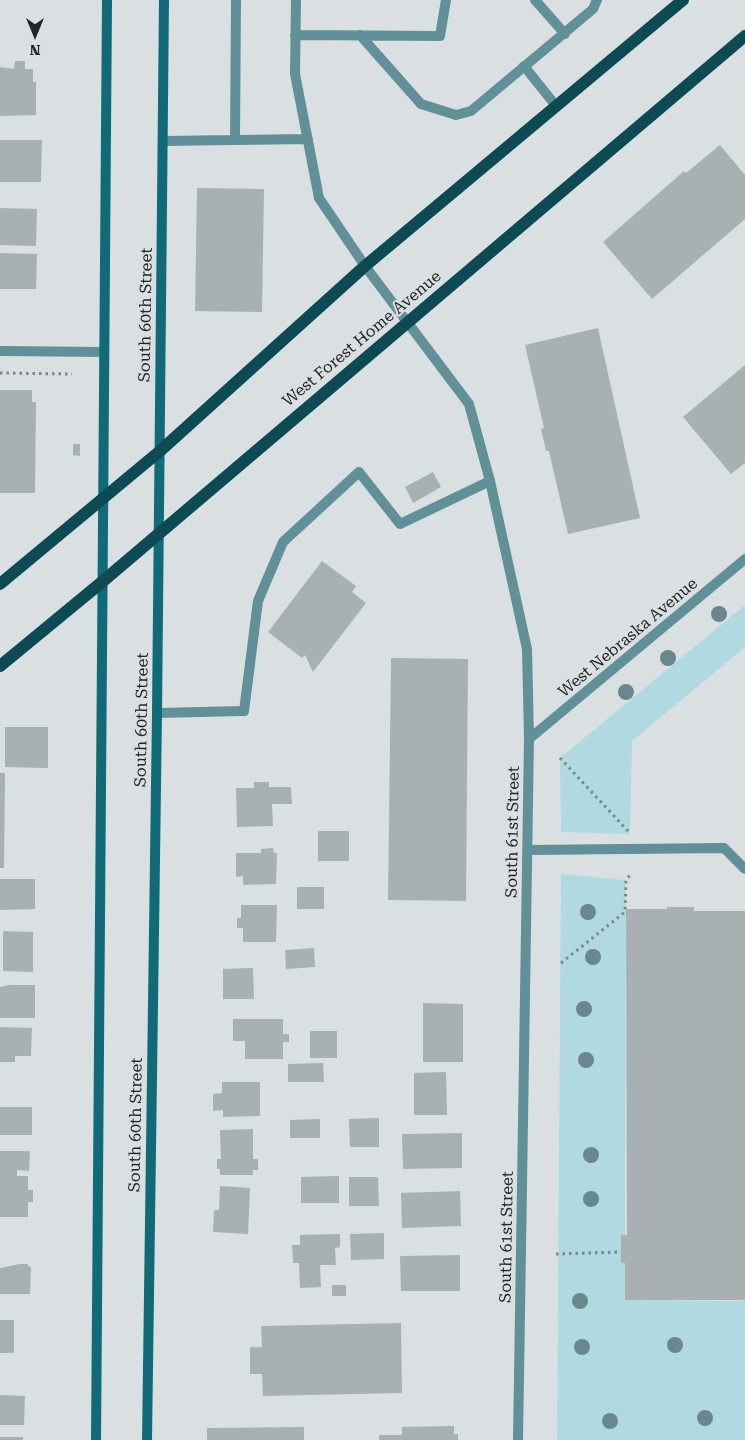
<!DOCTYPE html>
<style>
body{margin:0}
#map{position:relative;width:745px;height:1440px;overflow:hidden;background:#dae0e2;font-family:"Roboto Serif",serif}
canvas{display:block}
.north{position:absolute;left:10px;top:10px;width:50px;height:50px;-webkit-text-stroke:4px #dae0e2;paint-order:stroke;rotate:180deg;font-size:14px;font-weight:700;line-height:20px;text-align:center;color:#232526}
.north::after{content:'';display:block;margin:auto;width:18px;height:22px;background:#232526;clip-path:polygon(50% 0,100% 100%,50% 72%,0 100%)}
</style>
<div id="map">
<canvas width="745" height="1440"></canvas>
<div class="north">N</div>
</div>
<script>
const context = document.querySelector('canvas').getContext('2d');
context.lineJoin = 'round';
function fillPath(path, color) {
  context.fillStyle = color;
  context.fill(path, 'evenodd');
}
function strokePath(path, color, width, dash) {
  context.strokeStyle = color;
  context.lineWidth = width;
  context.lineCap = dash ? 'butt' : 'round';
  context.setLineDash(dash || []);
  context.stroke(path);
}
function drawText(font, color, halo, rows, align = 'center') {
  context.font = font + ' "Roboto Serif",serif';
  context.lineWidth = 4;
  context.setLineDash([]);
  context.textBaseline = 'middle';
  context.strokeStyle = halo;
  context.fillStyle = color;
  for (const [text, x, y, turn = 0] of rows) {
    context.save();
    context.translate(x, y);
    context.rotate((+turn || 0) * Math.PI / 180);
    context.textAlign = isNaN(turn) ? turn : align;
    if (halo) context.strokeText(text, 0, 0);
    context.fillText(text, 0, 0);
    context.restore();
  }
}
fillPath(new Path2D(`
 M745,605V647L632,741L630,834L561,832L560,758Z
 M561,874L626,880L625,1300L745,1301V1440H557Z`), '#b0d9e1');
fillPath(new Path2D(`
 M15,61H25V69H33V82H36V115L0,116V67L14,69Z
 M0,140H42L41,182H0Z
 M720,145L745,175V219L652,299L603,242L684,171L686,173Z
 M197,188L264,189L262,312L195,311Z
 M0,208L37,209L36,246L0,245Z
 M0,253L37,254L36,289H0Z
 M598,328L640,518L568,534L549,451H546L541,429L544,428L525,345Z
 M745,365V463L731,474L683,417Z
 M0,390H32V402H36L35,493H0Z
 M73,444H80V456L73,455Z
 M433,472L441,487L413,503L405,487Z
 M322,561L356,586L352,592L366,603L313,672L305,655L302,658L268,632Z
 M391,658L468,659L466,901L388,900Z
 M5,727H48V768L5,767Z
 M0,773H5L4,868H0Z
 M254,782H269V787H291L292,804H272L273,826L237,827L236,788H254Z
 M318,831H349V861H318Z
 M273,848L274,853H277L276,884L243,885V876L236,877V853H261V849Z
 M0,879H35V909L0,910Z
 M297,887H324V909H297Z
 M241,905H277L276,942H243V928H237V918H241Z
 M667,907H694V911H745V1300H625V1263H621V1235H627L626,909H667Z
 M3,931L33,932V972L3,971Z
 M314,948L315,967L286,969L285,950Z
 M253,968L254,999H223V969Z
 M9,985H35V1018H0V987Z
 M423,1003L463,1004V1062H423Z
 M233,1019H283V1034H289V1042H283V1059H245V1041H233Z
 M0,1027L32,1028L31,1056H15V1062H0Z
 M310,1031H337V1058H310Z
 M323,1063L324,1082H288V1064Z
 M446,1072L447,1115H414V1073Z
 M222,1082H260V1116L223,1117V1110L213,1111V1094L222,1093Z
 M0,1107H32V1135H0Z
 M379,1118V1147H350L349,1119Z
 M320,1119V1138H290V1120Z
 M253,1129V1159H258V1170H253V1175H220V1169H217V1159H221L220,1130Z
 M462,1133V1168L403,1169L402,1134Z
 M0,1151H30L29,1171L17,1170V1176H28V1190H33V1202H28V1217H0Z
 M339,1176V1203H301V1177Z
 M349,1177H378L379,1206H349Z
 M220,1186L250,1188L248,1234L213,1232L214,1210H219Z
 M460,1191L461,1226L402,1228L401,1193Z
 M384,1233V1259L351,1260L350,1234Z
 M340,1234V1247L335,1248L336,1265H320L321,1287L300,1288L299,1263H293L292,1245H300V1235Z
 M460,1255V1291H401L400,1256Z
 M20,1264H27L31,1268L30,1294H0V1268Z
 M332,1285H346V1296H332Z
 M0,1320H14V1353H0Z
 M401,1323L402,1393L263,1396L262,1374H250V1347H262L261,1326Z
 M0,1395L25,1396L24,1425H0Z
 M454,1426V1434H458V1440H379V1435H402V1427Z
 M304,1427V1440H207V1428Z
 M0,1437H23V1440H0Z`), '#a9b0b1');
strokePath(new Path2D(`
 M0,373L72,374
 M560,758L628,831
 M561,963L625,912L626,880L631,874
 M556,1254L621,1252`), '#808485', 3, [2.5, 4]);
strokePath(new Path2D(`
 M296,0L295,74L319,198L365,266
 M535,0L565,34
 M295,35L440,36L446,0
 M360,35L421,104L456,115L471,111L593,9L597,0
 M524,66L556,106
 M235,140L236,0
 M163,141L308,139
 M0,351L103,352
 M157,713L244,711L258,601L283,542L359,472L400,524L490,481
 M528,850L724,848L745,869`), '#619099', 10);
strokePath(new Path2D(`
 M365,266L469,404L490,481L527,649L529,739L518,1440
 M529,739L745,559`), '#619099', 10);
strokePath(new Path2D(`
 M96,1440L107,0
 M147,1440L157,713L164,0`), '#106a77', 10);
strokePath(new Path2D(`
 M0,584L160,451L365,266L683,0
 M0,666L102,582L745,36`), '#0e4a53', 12);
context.fillStyle = '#69878d';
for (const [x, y] of [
 [719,614],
 [668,658],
 [626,692],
 [588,912],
 [593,957],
 [584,1009],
 [586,1060],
 [591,1155],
 [591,1199],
 [580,1301],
 [675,1345],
 [582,1347],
 [705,1418],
 [610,1421]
]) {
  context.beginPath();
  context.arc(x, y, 8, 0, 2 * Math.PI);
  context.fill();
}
drawText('16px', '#232526', '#dae0e2', [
 ["South 60th Street",146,315,-89],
 ["West Forest Home Avenue",362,339,-40],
 ["West Nebraska Avenue",628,638,-40],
 ["South 60th Street",142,720,-89],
 ["South 61st Street",513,832,-89],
 ["South 60th Street",136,1125,-89],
 ["South 61st Street",507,1237,-89]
]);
</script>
